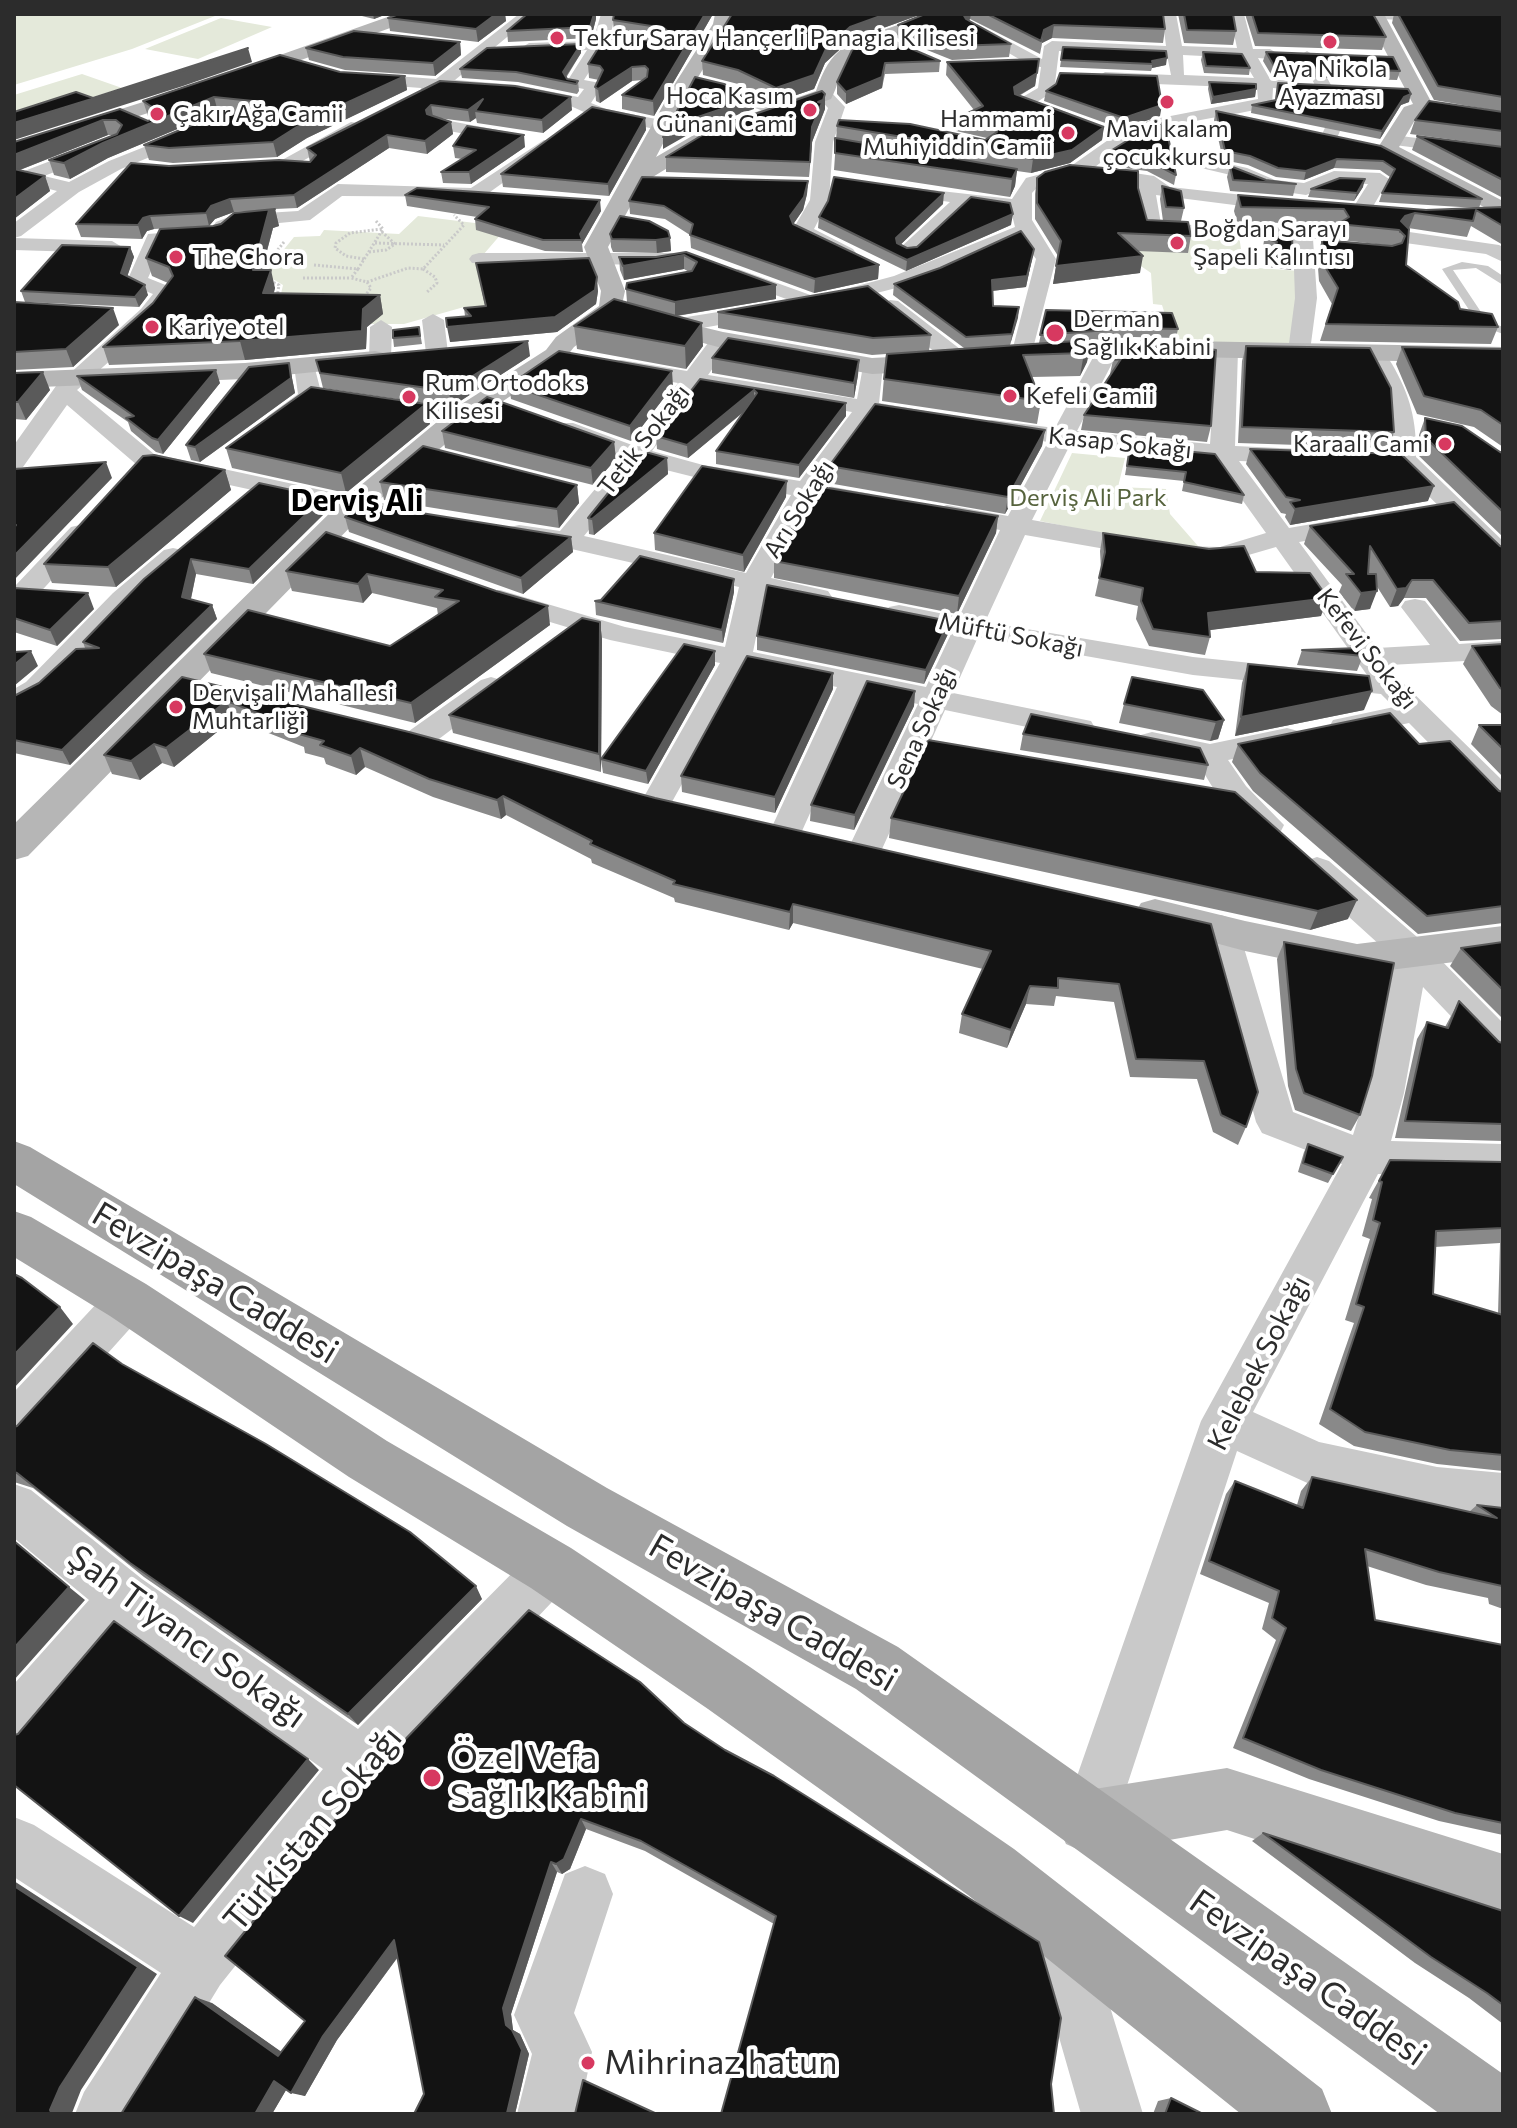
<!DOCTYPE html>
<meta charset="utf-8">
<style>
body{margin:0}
#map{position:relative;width:1517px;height:2128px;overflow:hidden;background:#fff;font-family:Commissioner,sans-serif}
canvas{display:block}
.frame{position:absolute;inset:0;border:16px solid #2c2c2c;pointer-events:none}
</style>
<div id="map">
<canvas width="1517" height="2128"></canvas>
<div class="frame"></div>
</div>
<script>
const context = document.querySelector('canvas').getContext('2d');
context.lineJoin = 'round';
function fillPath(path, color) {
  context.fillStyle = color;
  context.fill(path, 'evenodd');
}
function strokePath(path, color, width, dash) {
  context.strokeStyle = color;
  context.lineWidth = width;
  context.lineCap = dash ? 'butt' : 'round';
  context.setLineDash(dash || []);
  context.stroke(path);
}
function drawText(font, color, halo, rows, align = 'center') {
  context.font = font + ' Commissioner,sans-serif';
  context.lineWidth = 8;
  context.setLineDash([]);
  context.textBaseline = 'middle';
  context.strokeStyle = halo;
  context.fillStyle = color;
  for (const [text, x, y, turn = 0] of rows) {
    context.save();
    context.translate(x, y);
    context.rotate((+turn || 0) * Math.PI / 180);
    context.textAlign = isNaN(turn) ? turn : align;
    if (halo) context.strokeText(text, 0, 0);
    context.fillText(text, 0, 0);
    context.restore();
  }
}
fillPath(new Path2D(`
 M14,14H220L132,49L14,85Z
 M221,18L272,27L198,59L145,49Z
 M82,74L122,88L19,120L14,118V95Z
 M418,216L483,224L502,233L477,262L515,305L464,307L404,324H274L283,285L264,274L294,237L320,236L324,230L399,234Z
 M1239,236L1242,255L1255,256L1258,268L1300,271L1291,345L1174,342L1162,305L1153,304L1151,273L1106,242L1135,237Z
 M1072,453L1125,458L1118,487L1166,489L1170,514L1198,546L1181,550L1040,521Z`), '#e4e9da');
strokePath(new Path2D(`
 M375,243L444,245
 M369,252L386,250L395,244L381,231
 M364,259L346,256L335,248L336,243L350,233L382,229
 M314,265L358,269L383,229L376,221
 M358,269L351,278L367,282L371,288L364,297
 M423,269L435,277L437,283L426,293
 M258,275L284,242
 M303,278H351
 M270,281L279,285L277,297
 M367,282L408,268L423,269L464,225L454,215`), '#c9c9c9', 3, [2, 2]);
fillPath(new Path2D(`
 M1462,262L1488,266L1503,276V285L1476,268L1453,270L1487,321L1503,327V334L1479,325L1442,269Z`), '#c9c9c9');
fillPath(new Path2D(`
 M519,14H535L455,80L517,85L578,97L584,89L568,86L566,83L587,50L529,53L521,48L529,43L593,41L601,14H615L610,39L584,80L600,83L602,86L591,103L606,109L666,121L669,125L666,129L660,130L595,117L564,103L517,95L441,89L422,92L421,88L356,83L348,78L356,73L436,79Z
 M1162,14H1176L1182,46L1237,48L1230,14H1244L1253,49H1270L1278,54L1270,59L1258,58L1270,79L1290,81L1292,84L1284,89L1273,88L1272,106C1199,124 1159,117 1095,167L1154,176L1170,187L1289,200L1299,206L1289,212L1156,195L1161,224L1303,228L1354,224L1499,245L1503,247V262L1486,254L1354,236L1313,239L1317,298L1310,351L1299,358L1288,351L1295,298L1293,240L1146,234L1138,204V184C1109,180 1053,166 1032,193V220L1056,259L1030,360H1014L1011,355L1036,259L1021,238L908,285L814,309L731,279L728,275L738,269L816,297L894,276L1015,227L1011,211L970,205L915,255H901L898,251L901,247L950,202L887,193L885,189L887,185L1012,199L1026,178L1071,166L1111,138L1150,120L1258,99L1257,88L1105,82L1097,77L1105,72L1171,75L1167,55L1059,51L1054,91L1037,102L1069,113L1072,117L1063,122L1014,102L1038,88L1041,67L1031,66L964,27L967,24H977L1042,59L1044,46L1052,41L1166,46ZM1183,55L1242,58L1254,78L1184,75Z
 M1347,14L1503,16V24L1354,18Z
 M1307,51L1315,56L1347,114L1335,143H1323L1320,139L1331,114L1299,56Z
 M708,80L786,107L788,111L780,116L774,115L702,88L700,85Z
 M824,90L830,91L845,107L833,142L829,200L814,229L853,249L856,253L846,259L792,231L810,200L815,142L828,108L816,95Z
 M439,119L514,133L523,138L514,143L433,128L430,124Z
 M351,122L357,123L360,127L357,131L288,169L282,170L273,165Z
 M192,128L198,129L201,133L198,137L121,169L79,192L21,236L14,238V223L57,191L19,181L16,177L19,173L95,144H107L110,148L107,152L44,176L69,182L109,161Z
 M1393,135L1503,149V159L1387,144L1384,140L1387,136Z
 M544,140L550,141L553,145L550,149L483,197L342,196L310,220L238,227L231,230L225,239L218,241L163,244L148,278L173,288L176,292L157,319L77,390L154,454L400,507L404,512L400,517L391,520L137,465L67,405L23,467L14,469V445L56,386L141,309L153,294L130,285L127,281L148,234L211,229L216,222L234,215L298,211L338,184L471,188Z
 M1207,159L1247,168L1275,180L1304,183L1334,171L1380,173L1389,179L1368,215L1361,217L1351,211L1368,184L1337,183L1306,195L1264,189L1235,176L1201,168L1198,164L1201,160Z
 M14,238L112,241L122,247L112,253L14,250Z
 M479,253H672L682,259L672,265L472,263L469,259L472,255Z
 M890,300L898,301L969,356L972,361L969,366H953L882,311L879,306Z
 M768,304L776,305L779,310L776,315L668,334L657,327L668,320Z
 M433,314L444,320L448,353L437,360L426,353L422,320Z
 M381,320L392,327L391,358L380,365L369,358L370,327Z
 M722,333L733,340L708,375L857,399L864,361H880L883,366L879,403L931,412L935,417L931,422L923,424L874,416L823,485L871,494L875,499L871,504L862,507L814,498L771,578L828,591L832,597L828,603L818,605L765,593L753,652L926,687L952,632L889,619L885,613L889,607L899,605L959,617L1000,530L938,518L934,513L938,508L947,505L1008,516L1048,442L984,432L980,427L984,422L992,420L1055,428L1097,350L1108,343L1119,350L1077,431L1210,444L1216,351L1219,346H1235L1238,351L1235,446L1300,449L1309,451L1312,456L1309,461L1300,463L1239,461L1289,528L1358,516L1367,518L1371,524L1367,530L1358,532L1299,542L1377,648L1430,645L1401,607L1405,601L1415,599L1425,601L1459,644L1503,641V659L1389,665L1400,680L1503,781V811L1492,807L1409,723L1344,737L1333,734L1329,727L1333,720L1394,707L1381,694L1193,675L978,637L953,693L1091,721L1095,728L1091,735L1080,738L945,710L882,849L877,857L865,860L853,857L848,849L918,704L864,693L802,831L798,839L786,842L774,839L770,831L837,687L746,669L668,809L657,813L646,809L641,802L720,663L610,640L490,604L486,598L490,592L500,590L625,627L725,647L739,587L567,548L510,539L506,533L510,527L519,525L560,531L621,458L557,433L553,428L557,423H573L632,445L678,383L613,372L610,367L613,362L621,360L687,371L714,335ZM699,387L852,412L800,481L703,465L652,451ZM1070,445L1213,459L1266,533L1220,547L1180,546L1032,520ZM642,464L702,479L791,495L746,573L584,536ZM1025,535L1180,562L1221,563L1276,547L1367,675L1193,657L985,622Z
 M1374,346C1384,349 1386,355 1392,364C1410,395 1417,421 1416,457L1503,541V564L1494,562L1392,459C1394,414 1386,392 1363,353Z
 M305,359L313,361L322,396L284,426H268L264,421L268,416L298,394L294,366L297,361Z
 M376,399L459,411L467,413L471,418L467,423L459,425L368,411L364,406L368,401Z
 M80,525L89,527L93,533L89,539L35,598L25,600L15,598V586L71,527Z
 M173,548L182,550L186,556L182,562C165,577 146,591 130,608C102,636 51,703 14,712V689L26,682L113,593L164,550Z
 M491,677L501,680L506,686L501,692L431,745L420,748L409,745L405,738L409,731L481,680Z
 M1287,728L1298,731L1302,738L1298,745L1228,760L1246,786L1284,825L1280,833C1245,842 1211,789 1198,761L1141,749L1137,742L1141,735L1152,732L1210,744Z
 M1317,857L1329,861L1424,943L1503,1023V1061L1490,1057L1423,987L1404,1093L1391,1141L1503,1144V1176L1378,1174L1253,1412L1319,1442L1437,1467L1503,1473V1519L1437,1513L1314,1486L1237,1451L1115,1822L1107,1841L1088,1849L1069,1841L1061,1822L1201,1421L1342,1164L1262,1133L1256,1122L1204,928L1209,919L1221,915L1233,919L1238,928L1293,1112L1353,1135L1366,1093L1392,956L1305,877L1300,869L1305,861Z
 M128,1281L143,1286L150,1300L143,1314L30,1440L14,1447V1392L113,1286Z
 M14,1484L31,1490L142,1579L358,1729L534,1551L551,1543L568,1551L576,1568L568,1585L381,1783L220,1985L141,2114H75L84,2092L161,1973L14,1877V1817L34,1825L194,1927L323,1769L128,1630L33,1743L14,1750V1684L89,1600L14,1538Z
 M585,1866L605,1874L613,1894L574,2013L592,2052L579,2114H517L532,2054L514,2015L565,1874Z
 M1057,1900L1077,1909L1086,1929L1143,2114H1081L1028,1929L1037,1909Z`), '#c9c9c9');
fillPath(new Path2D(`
 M396,14H421L418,18L198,97L14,156V143L184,89Z
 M715,14H733L731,24L695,82L656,157L699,132L816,91C831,47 847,42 889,28C910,21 914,14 938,14C914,40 872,33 849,59C839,71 838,87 831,99L713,140L643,183L608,247L625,291L620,314L574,347L564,360L469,424L365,512L28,856L14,860V824L343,500L449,412L546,350L556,337L599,306L601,291L584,247L676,82L713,24Z
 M1366,14H1384L1434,107L1418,115L1399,147L1503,201V217L1380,153L1377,149L1404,107L1413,104Z
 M644,313L723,332L872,358L946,354L955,356L959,362L955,368L946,370L872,374L722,348L635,325L632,320L635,315Z
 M1134,340L1503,347V363L1134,356L1031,362L1022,359L1018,354L1022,349L1031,346Z
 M375,351L384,353L388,359L384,365L245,379L14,388V372L245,363Z
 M1155,899L1245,921L1357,944L1503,926V956L1357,974L1245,951L1141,923L1135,913L1141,903Z
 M1227,1768L1503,1854V1920L1227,1830L1088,1854L1066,1844L1056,1822L1066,1800L1088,1790Z`), '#b6b6b6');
fillPath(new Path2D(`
 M14,1141L30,1147L607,1488L898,1647L1503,2074V2114H1440L856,1689L567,1526L14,1184Z
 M14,1211L31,1217L146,1284L387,1441L571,1548L750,1667L1014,1849L1322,2089L1332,2114H1241L968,1895L708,1709L531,1588L349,1477L110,1316L14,1257Z`), '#a4a4a4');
fillPath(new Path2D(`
 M354,14H387L374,19Z
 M399,14H505L506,21L478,42L390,31L388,18Z
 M713,14L654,116L622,109V95L643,80L632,81L600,103L596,101L595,87L599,80L589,78L588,64L665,42L614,34L613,20Z
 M732,14H922L850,40L825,63L814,89L776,102L738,84L703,75L702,61Z
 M925,14H1163L1165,29L1163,43L1052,38L1042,43L1040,54L970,19L969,21L1011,44L1009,57L952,60L897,38L898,25Z
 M1178,14H1233L1236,31L1233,45L1184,43Z
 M1245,14H1373L1386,37L1382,50L1255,46Z
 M1394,14H1503V112L1434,100L1392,23Z
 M596,19L591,38L508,42L507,31Z
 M460,42L461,55L435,76L345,70L309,60L306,48Z
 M1063,47L1166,65L1152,68L1151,71L1060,67Z
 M852,50L940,61L939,72L885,74L882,88L846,104L837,94V82Z
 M1203,52L1250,68L1249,75L1204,73L1201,60Z
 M1266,52L1400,71L1397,80L1272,76L1263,61Z
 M581,53L566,78L567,79L578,81L579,91L577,94L518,82L462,78L460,69Z
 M1039,59L1035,86L1019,96L1104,127L1102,140L1070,163L1031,173L1017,171L1015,186L1010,197L834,170L837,126L985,140L987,138L956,131L957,118L974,110L946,75L947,62Z
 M340,72L405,76L407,90L307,138L277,157L173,163L149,160L144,145L222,112H218L108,158L70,179L54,175L49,160L113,135H108L20,170L45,176L50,191L14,219V142L120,109L148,121L151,119L148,116L143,101Z
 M440,81L572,110L543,133L477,123L476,118L470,122L438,118L451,122L453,134L427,154L389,148L297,208L275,209L279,226L273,228L262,270L275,288L274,293L380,295L383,314L367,327L366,349L245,360L109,365L103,347L153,303L168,283L152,276L146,258L213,226L251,211L234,212L215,219L209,226L154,229L147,231L142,239L81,237L76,224L169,166L310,162L307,148Z
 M1209,82L1256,89L1255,97L1211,104L1208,89Z
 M1278,83L1409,102L1401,105L1380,139L1251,113L1252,105L1275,100Z
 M1056,84L1160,116L1122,129L1044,101L1046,91Z
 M825,94V109L812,142L809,177L666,172V157Z
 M1216,111L1381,146L1482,199L1479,208L1503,207V245L1471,226L1467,237L1408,228L1406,265L1460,309L1498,327L1491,344L1320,341L1332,304L1319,281L1317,255L1322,240L1393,246L1333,239L1338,224L1237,222L1234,211L1238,195L1426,210L1477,208L1379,202L1382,193L1390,177L1380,170L1334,168L1304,180L1276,177L1248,165L1223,160L1214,120Z
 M1503,112V198L1412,150L1417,136L1486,144L1410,134L1415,120Z
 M645,118L646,130L609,196L503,187L501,174Z
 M1141,132L1176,175L1174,185L1147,171L1102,165L1104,155Z
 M453,146L525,147L471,184L443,183L441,172L462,159L455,158Z
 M1230,166L1266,180L1296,184L1293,196L1230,191L1227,177Z
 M1037,178L1138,188L1147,220L1163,221L1160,199L1162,186L1184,208L1181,221L1191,236L1188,253L1137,251L1140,273L1053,284L1058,256L1035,219V194Z
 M808,181L807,194L803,210L793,224L879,265L878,279L814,293L691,248L690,235L665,219L630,214L629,201Z
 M1363,187L1354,201L1308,197L1311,189Z
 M405,195L601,211L582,244L583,252L545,251L476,230L475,219L477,217L407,206Z
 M943,204L901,244L907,248L1011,225L906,271L818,228L819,217Z
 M610,234L670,238L671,251L657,253L613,252L611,247Z
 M1265,234L1292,235L1293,262L1291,270L1268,267L1274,250L1263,247Z
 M130,247L134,257L127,276L148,295L139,307L25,302L21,291Z
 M1034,249L1026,287L992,291L993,306L1019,307L1010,345L1039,343L1046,310L1178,329L1176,338L1134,337L1091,340L1087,362L1080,376L1032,377L1041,401L1037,424L882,401L886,354L872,355L718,328V312L931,335L929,351L964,348L893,295L894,284Z
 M686,252L776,299L677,316L703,346L686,369L577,349L574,326L627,302L626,289L689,272L684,269L624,280L620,270L619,257H656Z
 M476,263L598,291L596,304L557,332L450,342L465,316L464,308L485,306Z
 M14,302L119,325L73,367L14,370Z
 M419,327L422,344L394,347L393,338Z
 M1187,346L1211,426L1207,442L1081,430L1084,415L1111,374H1110L1113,360Z
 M1246,346L1394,432L1389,448L1238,443L1242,361Z
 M1402,347L1503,349V447L1474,427L1417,414L1396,364Z
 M530,356L451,407L323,388L316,360Z
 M712,358L859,360L858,375L854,398L712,373Z
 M289,363L295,393L200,462L191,460L186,445Z
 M14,373L50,390L26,420L14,419Z
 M77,376L220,383L163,454L156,452L131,431L128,422L82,390Z
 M700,379L846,403V416L799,478L716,464V451L745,411L688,458L657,449L656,436Z
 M509,385L673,386L631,441L511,399Z
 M1425,418L1503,453V537L1419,456V435Z
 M430,424L346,493L232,468L226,448Z
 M1045,430L1042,446L1005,514L828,483L829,466Z
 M442,431L614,442L616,459L593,485L445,448Z
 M1130,446L1244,495L1242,504L1182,491L1184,481L1125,475Z
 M1250,449L1428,501L1290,525L1285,517L1286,514L1281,513L1246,464Z
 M667,458L668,474L594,535L589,534L588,518Z
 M225,470L231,490L116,587L52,583L44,564Z
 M380,482L577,485L579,503L559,528L384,500Z
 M324,497L327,511L253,584L196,574L191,599L212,605L217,619L70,765L14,753V696L39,683L85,648L83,642L144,579Z
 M786,497L744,572L655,550L654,533Z
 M998,516L996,533L957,614L774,578V561Z
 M345,517L571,537L573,552L523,594L349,532Z
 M1310,526L1503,547V639L1460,641L1426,598H1404L1398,606L1390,607L1376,585L1370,609L1354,611L1339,592L1342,585L1304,544Z
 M326,532L550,625L415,723L211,673L204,654L390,646L438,615L437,608L372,593L363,603L292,591L286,571Z
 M1103,533L1256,572L1321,616L1209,630L1210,637L1205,655L1149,646L1136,619L1138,606L1095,596L1101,569L1100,551Z
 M14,588L94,609L57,646L14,632Z
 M734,592L723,643L596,615L595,601Z
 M600,622L602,639L601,772L453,733L449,715Z
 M948,634L924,684L757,650V636Z
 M1503,644V715L1491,706L1463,664L1472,646Z
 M1302,650L1363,656L1357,671L1297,665Z
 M715,651V665L648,784L603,773L601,759Z
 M1248,664L1364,710L1235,736L1242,683Z
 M182,677L655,798L1211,924L1246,1127L1238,1145L1213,1132L1197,1079L1130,1077L1114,1002L1056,996L1054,1006L1026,1004L1007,1048L959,1033L962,1014L983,969L793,923L789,930L675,902L674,898L592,863L591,859L506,815L501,819L433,797L365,767L356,775L326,764L324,758L305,753L304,747L233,719L174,767L162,763L140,780L112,774L104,755Z
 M833,689L775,813L682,792L681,776Z
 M915,691L914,706L854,830L810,821L811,805Z
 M1124,704L1224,720L1218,739L1210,741L1119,723Z
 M1479,725H1503V777L1471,744Z
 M1023,734L1208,765L1204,780L1020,750Z
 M928,740L1348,919L1310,930L889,838L891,818Z
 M1238,744H1419L1503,792V923L1418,934L1253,791L1232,762Z
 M1284,942L1360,1115L1351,1131L1295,1110L1288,1086L1277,959Z
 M1503,942V1019L1450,966L1461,948Z
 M1459,1001L1499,1042L1503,1043V1141L1395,1138L1417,1039L1427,1022L1445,1027Z
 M1308,1144L1343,1157L1328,1183L1298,1172L1304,1152Z
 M1390,1160L1503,1162V1471L1437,1464L1354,1446L1319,1424L1354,1323L1345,1320L1370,1239L1362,1236L1372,1199L1369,1198ZM1500,1243L1498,1314L1433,1294L1435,1247Z
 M122,1364L482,1599L358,1725L144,1577L33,1488L14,1482V1427Z
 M1312,1477L1469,1512L1477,1505L1503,1508V1609L1489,1604L1488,1598L1426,1585L1367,1566L1375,1620L1503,1645V1835L1439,1821L1309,1779L1233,1748L1276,1640L1262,1629L1269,1603L1200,1574L1226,1494L1235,1481L1297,1505L1301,1491Z
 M529,1610L1051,2084L774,1924L645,1851L586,1829L570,1869L562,1874L557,1872L511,2014L513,2030L520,2034L529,2054L515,2114H657H414L424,2094L398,1957L337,2040L305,2096L286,2090L272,2114L212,2003L281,2052L305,2021Z
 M1263,1833L1503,1911V2024L1469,1998L1415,1963L1252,1841Z
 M1171,2098L1203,2114H1153L1158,2101Z`), '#898989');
fillPath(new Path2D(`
 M373,14H387L374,19Z
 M496,14H505L506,21L478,42L476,29Z
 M594,14H596V19L591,38L590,27Z
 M705,14H713L654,116L653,101Z
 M886,14H922L850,40L825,63L814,89L776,102V88L850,27Z
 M962,14H971L970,19L961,27Z
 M1054,25L1052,38L1042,43L1040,54L1044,30Z
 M460,42L461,55L435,76L433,63Z
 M581,44V53L563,81V72Z
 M248,48L252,62L183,86L14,140V123Z
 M1167,58L1166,65L1152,68V61Z
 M885,63L882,88L846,104V92Z
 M632,67V81L600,103L598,89Z
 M1037,73L1035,86L1012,99L1014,87Z
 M405,76L407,90L307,138L277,157L273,142L303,123Z
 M1256,89L1255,97L1211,104L1213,97Z
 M825,94V109L812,142L809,177L812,127L818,102Z
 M1411,94L1409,102L1401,105L1380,139L1382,131L1404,97Z
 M214,97L218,112L108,158L70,179L64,163L103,143Z
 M571,97L572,110L543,133L542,120Z
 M754,98V109L698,129L663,149V137L698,117Z
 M483,99L475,111L476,118L470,122L468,110Z
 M431,105L433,117L428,122L426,110Z
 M1162,105L1160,116L1122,129L1124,118Z
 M645,118L646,130L609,196L608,184Z
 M103,120L108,135L17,171L14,175V155Z
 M451,122L453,134L427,154L425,141Z
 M1104,127L1102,140L1070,163L1031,173L1033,159Z
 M387,135L389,148L297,208L294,195Z
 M524,135L525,147L471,184L469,172Z
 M1337,159L1334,168L1304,180L1306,171Z
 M1017,169L1015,186L1010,197L1012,179Z
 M45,176L50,191L14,219V199Z
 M1365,179L1363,187L1354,201L1357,193Z
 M808,181L807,194L803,210L790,229V216Z
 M944,193L943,204L896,249V238Z
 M230,199L234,212L215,219L209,226L206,213L211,206Z
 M600,200L601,211L582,244L580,234Z
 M275,209L279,226L273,228L257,288L253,270L269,210Z
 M1415,213L1409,228L1399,233L1401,221L1405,216Z
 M1013,214L1011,225L906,271L907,260Z
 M150,216L154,229L147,231L142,239L138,225L143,218Z
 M670,238L671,251L657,253L656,240Z
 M130,247L134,257L125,283L121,273Z
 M1034,249L1026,287L991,291L992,280Z
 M684,255V269L624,280L623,266Z
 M1143,256L1140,273L1053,284L1056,266Z
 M879,265L878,279L814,293L815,279Z
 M271,270L275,288L268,311L263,293Z
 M597,277L598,291L596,304L557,332L450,342L447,327Z
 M145,285L148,295L139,307L135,297Z
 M776,285V299L675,316V302Z
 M380,295L383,314L367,327L366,349L245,360L240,341L363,309Z
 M1019,307L1018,318L1010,345L1012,334Z
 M113,308L119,325L73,367L66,349Z
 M702,323L703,346L686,369L685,346Z
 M1091,340L1087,362L1080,376L1084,353Z
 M528,341L530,356L451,407L449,391Z
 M859,360L858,375L854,398V383Z
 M289,363L295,393L200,462L195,447Z
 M216,370L220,383L163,454L158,440Z
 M672,371L673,386L631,441L630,426Z
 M43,372L50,390L26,420L18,402Z
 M754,390V403L688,458L687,445Z
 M846,403V416L799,478V465Z
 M426,404L430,424L346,493L341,473Z
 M1045,430L1042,446L1005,514L1008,497Z
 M614,442L616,459L593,485L591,468Z
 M667,458L668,474L594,535L592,519Z
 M106,462L112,478L14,580V556Z
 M225,470L231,490L116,587L108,567Z
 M787,481L786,497L744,572L743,555Z
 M577,485L579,503L559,528L557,509Z
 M1434,486L1428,501L1290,525L1295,509Z
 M324,497L327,511L253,584L249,569Z
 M998,516L996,533L957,614L959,596Z
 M571,537L573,552L523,594L521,578Z
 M191,559L196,574L188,612L182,597Z
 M367,574L372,593L363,603L358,584Z
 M734,579V592L723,643L722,630Z
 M1412,580L1404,598L1398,606L1390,607L1397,589Z
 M1377,591L1370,609L1354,611L1361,593Z
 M88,593L94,609L57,646L50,630Z
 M1328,598L1321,616L1203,631L1208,613Z
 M212,605L217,619L70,765L62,750Z
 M548,606L550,625L415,723L411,703Z
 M949,621L948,634L924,684L926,670Z
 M600,622L602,639L601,772L599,754Z
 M31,651L38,666L14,686V665Z
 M715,651V665L648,784L646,771Z
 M833,673V689L775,813V797Z
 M915,691L914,706L854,830L855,815Z
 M1372,691L1364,710L1235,736L1241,717Z
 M227,701L233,719L174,767L166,748Z
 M1224,720L1218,739L1210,741L1216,722Z
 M154,744L162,763L140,780L131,761Z
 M360,748L365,767L356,775L351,756Z
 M503,796L506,815L501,819L497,800Z
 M1357,900L1348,919L1310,930L1318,911Z
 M793,904V923L789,930L790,912Z
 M1030,986L1026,1004L1007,1048L1011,1030Z
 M60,1307L73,1324L14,1388V1355Z
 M476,1586L482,1599L358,1725L348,1714Z
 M69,1587L85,1600L14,1680V1648Z
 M308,1759L319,1770L193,1923L179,1916Z
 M581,1819L586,1829L570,1869L562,1874L556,1864Z
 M551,1862L557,1872L511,2014L513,2030L520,2034L529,2054L515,2114L507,2113L506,2025L503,2008Z
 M14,1881L157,1974L81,2090L72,2113L73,2114H52L50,2110Z
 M394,1940L405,1947L337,2040L305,2096L291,2093L323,2036Z
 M195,1997L212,2003L293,2060L278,2056Z
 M274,2081L289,2085L272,2114H255Z`), '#5a5a5a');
const building = new Path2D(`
 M399,14H496L476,29L388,18Z
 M527,14H594L590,27L507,31Z
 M614,14H705L653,101L622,95L647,77L648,69L645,66L632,67L598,89L595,87L603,70L600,66L588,64L607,34L663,43L674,37L664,28L613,20Z
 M732,14H886L850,27L826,49L814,75L776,88L738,70L702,61Z
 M925,14H963L966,19L1011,44L954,46L898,25Z
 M987,14H1163L1165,29L1054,25L1044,30L1041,41Z
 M1184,14H1233L1236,31L1187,30Z
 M1252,14H1373L1386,37L1258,33Z
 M1398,14H1503V97L1438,86Z
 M354,31L460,42L433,63L343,57L306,48Z
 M877,34L940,61L885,63L882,77L846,92L837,82L852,50Z
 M581,44L563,72L567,79L578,81L576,84L516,72L460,69L487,48Z
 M1063,47L1166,51L1167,58L1152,61L1153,64L1061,60Z
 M248,48L179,72L14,123V112L76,92L93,98Z
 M1203,52L1242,54L1250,68L1206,66Z
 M1266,52L1393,57L1400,71L1274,66Z
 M280,55L340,72L405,76L303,123L273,142L169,148L144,145L223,112L246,116L258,109L253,101L214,97L103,143L64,163L49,160L117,134L122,125L116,120H103L14,155V142L120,109L148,121L157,116L158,111L143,101Z
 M1039,59L1037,73L1014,87L1015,94L1104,127L1072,150L1033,159L837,126L839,120L910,124L985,140L997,132L994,126L957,118L983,106L947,62Z
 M1060,73L1157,76L1162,105L1124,118L1046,91L1056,84Z
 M695,77L724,84L754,98L698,117L663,137Z
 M440,81L515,86L571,97L542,120L475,111L483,99L468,110L431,105L426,110L427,114L451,122L425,141L387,135L294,195L230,199L211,206L206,213L150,216L143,218L138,225L76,224L131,163L169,166L279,160L310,162L316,155L307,148Z
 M1209,82L1256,84V89L1213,97Z
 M1278,83L1408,89L1411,94L1404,97L1382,131L1252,105L1276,100Z
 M822,91L825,94L823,100L818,102L822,103L812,127L810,162L666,157L714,128Z
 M1429,101L1503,112V131L1415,120Z
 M592,107L645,118L608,184L501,174Z
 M1216,111L1381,146L1482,199L1382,193L1395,169L1383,161L1337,159L1306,171L1278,168L1250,156L1225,151Z
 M1165,122L1176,175L1149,161L1104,155L1141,132Z
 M467,126L524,135L469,172H441L476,150L453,146Z
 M1417,136L1503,147V180Z
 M835,138L1017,169L1012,179L835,153Z
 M1070,165L1138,171V188L1147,220L1188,222L1191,236L1118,233L1143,256L1056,266L1061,241L1037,203V178L1045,172Z
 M1230,166L1266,180L1296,184L1233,180Z
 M14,169L45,176L14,199Z
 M642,177L808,181L804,197L790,216L793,224L879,265L815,279L690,235L693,224L664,206L629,201Z
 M834,177L944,193L896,238L897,243L907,248L917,247L971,197L1010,203L1013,214L907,260L819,217L828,201Z
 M1340,178L1365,179L1357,193L1311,189Z
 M1162,186L1181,191L1184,208L1166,207Z
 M417,188L600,200L580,234L582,240H543L475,219L489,207L405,195Z
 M1238,195L1426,210L1503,207V226L1476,210L1473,221L1415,213L1405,216L1401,221L1409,229L1406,265L1458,302L1460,309L1492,314L1498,327L1326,324L1338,288L1324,265L1322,240L1392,246L1402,243L1405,236L1399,230L1338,224L1349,217L1344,209L1241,207Z
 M275,209L269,210L253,270H271L263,293L380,295L363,309L362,331L240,341L103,347L153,303L173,276L169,267L146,258L160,229L213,226L221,224L234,213Z
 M620,216L649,221L668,231L670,238L656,240L612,239L610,234Z
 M1021,231L1034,249L1027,276L992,280L993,306L1019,307L1012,334L966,337L894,284L940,268Z
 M1265,234L1292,235L1293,262L1271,259L1277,242L1265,238Z
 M62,245L130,247L121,273L145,285L135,297L21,291Z
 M686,252L776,285L675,302L626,289L627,283L692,271L697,262L684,255L623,266L619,257H656Z
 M589,258L597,277L595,290L555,317L447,327L446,318L471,316L464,308L486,306L476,263Z
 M868,286L931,335L873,338L718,312Z
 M614,299L702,323L685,346L574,326Z
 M14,302L113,308L66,349L14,352Z
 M1046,310L1172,313L1178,329L1136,328L1040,335Z
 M419,327L420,336L393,338V330Z
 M728,338L859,360L854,383L712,358Z
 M1091,340L1084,353L1023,355L1041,401L884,379L887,354Z
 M528,341L449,391L320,373L316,360Z
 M1120,345L1187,346L1216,350L1211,426L1084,415L1121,359L1113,360Z
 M1246,346L1370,348L1391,388L1394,432L1242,427Z
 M1402,347L1503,349V425L1481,410L1424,396Z
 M559,351L672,371L630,426L509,385Z
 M289,363L291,378L195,447L186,445L249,367Z
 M216,370L158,440L152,438L126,418L134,416L77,376Z
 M43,372L18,402H14V373Z
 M700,379L846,403L799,465L716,451L757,393L754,390L687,445L656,436Z
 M311,387L426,404L341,473L226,448Z
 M487,397L614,442L591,468L442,431Z
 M875,404L1045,430L1008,497L829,466Z
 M1425,418L1462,426L1500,452L1503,453V512L1426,438Z
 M423,446L577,485L557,509L380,482Z
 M1130,446L1215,454L1244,495L1184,482L1186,472L1127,466Z
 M1250,449L1401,454L1434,486L1295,509L1290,502L1300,500L1286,497Z
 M642,451L667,458L592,519L588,518Z
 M154,455L225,470L108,567L44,564L143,456Z
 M106,462L14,556V528L16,525H14V469Z
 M702,466L787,481L743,555L654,533Z
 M259,483L324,497L249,569L191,559L182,597L212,605L62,750L14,740V696L39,683L76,649L99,648L83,642L144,579Z
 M816,486L998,516L959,596L774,561Z
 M1454,502L1500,546L1503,547V621L1469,623L1433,580H1412L1406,588L1397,589L1370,546L1368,574H1376L1377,591L1361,593L1346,574H1354L1310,526Z
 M359,503L571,537L521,578L345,517Z
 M326,532L496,591L548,606L411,703L204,654L248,610L390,646L459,601L435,597L443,590L367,574L358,584L286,571Z
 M1103,533L1209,549L1244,546L1256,572L1310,573L1328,598L1208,613L1210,637L1153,629L1141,601L1143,588L1099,578L1105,552Z
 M640,556L734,579L722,630L595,601L601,600Z
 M767,585L949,621L926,670L757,636Z
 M14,588L88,593L50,630L14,618Z
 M582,618L600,622L599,754L449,715Z
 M684,644L715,651L646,771L601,759Z
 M1503,644V690L1500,688L1472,646Z
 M1360,648L1363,656L1302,650Z
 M31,651L14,665V652Z
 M747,656L833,673L775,797L681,776Z
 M1248,664L1369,676L1372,691L1241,717Z
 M182,677L409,732L655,798L1211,924L1258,1092L1246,1127L1221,1115L1204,1061L1136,1059L1119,984L1058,978V988L1030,986L1011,1030L962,1014L991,951L793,904L790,912L673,884L675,881L590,844L592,841L503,796L497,800L429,779L360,748L351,756L320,745L324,741L299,734L303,731L227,701L166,748L154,744L131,761L104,755Z
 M1132,677L1203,690L1224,720L1216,722L1124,704Z
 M867,681L915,691L855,815L811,805Z
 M1390,713L1419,744L1450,741L1499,791L1503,792V906L1427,916L1260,773L1238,744Z
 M1031,714L1200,748L1208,765L1023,734Z
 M1479,725H1503V749Z
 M928,740L1235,792L1357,900L1318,911L891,818Z
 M1284,942L1394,963L1372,1076L1360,1115L1304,1093L1296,1069Z
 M1503,942V990L1461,948Z
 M1459,1001L1499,1042L1503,1043V1124L1405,1121L1427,1022L1448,1028Z
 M1308,1144L1343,1157L1333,1174L1303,1163Z
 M1390,1160L1503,1162V1228L1436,1231L1433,1294L1503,1315V1455L1450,1450L1365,1432L1330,1409L1364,1307L1356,1304L1380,1223L1373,1220L1382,1182L1379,1181Z
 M14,1274L22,1278L60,1307L14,1355Z
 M93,1343L122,1364L266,1444L410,1532L476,1586L348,1714L130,1563L17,1473L14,1472V1427L17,1426Z
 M1312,1477L1497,1518L1477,1505L1503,1508V1589L1502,1586L1439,1572L1365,1549L1375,1620L1503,1645V1823L1455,1813L1321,1770L1243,1738L1286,1628L1272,1618L1279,1591L1209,1561L1235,1481L1303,1508Z
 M14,1541L69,1587L14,1648Z
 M529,1610L640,1682L684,1723L725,1750L774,1776L1039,1942L1061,2018L1051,2084L1054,2114H721L776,1916L641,1841L581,1819L564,1859L556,1864L551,1862L503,2008L506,2025L512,2030L522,2050L507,2113L575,2114L583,2080L657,2114H414L424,2094L394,1940L323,2036L291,2093L274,2081L255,2114H121L195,1997L278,2056L305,2021L225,1956L373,1773Z
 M114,1621L308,1759L179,1916L14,1785V1735L18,1734Z
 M1263,1833L1503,1911V2005L1487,1993L1431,1957Z
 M14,1886L138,1967L60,2087L50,2110L52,2114H14Z
 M1171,2098L1203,2114H1165Z`);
fillPath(building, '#131313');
strokePath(building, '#5a5a5a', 2);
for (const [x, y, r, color] of [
 [557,38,8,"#d73960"],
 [1330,42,8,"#d73960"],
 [1167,102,8,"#d73960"],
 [810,110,8,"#d73960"],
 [157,114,8,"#d73960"],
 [1068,133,8,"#d73960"],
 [1177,243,8,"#d73960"],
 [176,257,8,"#d73960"],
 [152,327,8,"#d73960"],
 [1055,333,10,"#d73960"],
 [1010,396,8,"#d73960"],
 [409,397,8,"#d73960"],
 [1445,444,8,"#d73960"],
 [176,707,8,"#d73960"],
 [432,1778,10,"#d73960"],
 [588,2063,8,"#d73960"]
]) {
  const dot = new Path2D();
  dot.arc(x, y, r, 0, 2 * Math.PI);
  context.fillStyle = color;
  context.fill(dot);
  strokePath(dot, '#fff', 3);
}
drawText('24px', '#2c2c2c', '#fff', [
 ["Tekfur Saray Hançerli Panagia Kilisesi",573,38],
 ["Aya Nikola",1330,69,"center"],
 ["Ayazması",1330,97,"center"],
 ["Hoca Kasım",794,96,"right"],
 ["Günani Cami",794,124,"right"],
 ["Çakır Ağa Camii",173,114],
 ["Hammami",1052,119,"right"],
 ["Muhiyiddin Camii",1052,147,"right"],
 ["Mavi kalam",1167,129,"center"],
 ["çocuk kursu",1167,157,"center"],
 ["Boğdan Sarayı",1193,229],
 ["Şapeli Kalıntısı",1193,257],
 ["The Chora",192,257],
 ["Derman",1073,319],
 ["Sağlık Kabini",1073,347],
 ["Kariye otel",168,327],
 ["Rum Ortodoks",425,383],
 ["Kilisesi",425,411],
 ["Kefeli Camii",1026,396],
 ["Karaali Cami",1429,444,"right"],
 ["Dervişali Mahallesi",192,693],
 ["Muhtarliği",192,721]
], 'left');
drawText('24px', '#2c2c2c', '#fff', [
 ["Tetik Sokağı",644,440,-52],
 ["Kasap Sokağı",1120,443,6],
 ["Arı Sokağı",799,509,-58],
 ["Müftü Sokağı",1011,635,11],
 ["Kefevi Sokağı",1367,649,52],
 ["Sena Sokağı",922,728,-65]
]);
drawText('24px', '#56633d', '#fff', [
 ["Derviş Ali Park",1088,498]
]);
drawText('28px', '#2c2c2c', '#fff', [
 ["Kelebek Sokağı",1259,1363,-63]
]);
drawText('bold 30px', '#000', '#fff', [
 ["Derviş Ali",357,501]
]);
drawText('34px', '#2c2c2c', '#fff', [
 ["Fevzipaşa Caddesi",215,1283,31],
 ["Fevzipaşa Caddesi",773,1613,30],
 ["Şah Tiyancı Sokağı",187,1637,36],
 ["Türkistan Sokağı",313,1829,-50],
 ["Fevzipaşa Caddesi",1308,1978,35]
]);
drawText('34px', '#2c2c2c', '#fff', [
 ["Özel Vefa",450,1758],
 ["Sağlık Kabini",450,1797],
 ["Mihrinaz hatun",604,2063]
], 'left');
</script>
